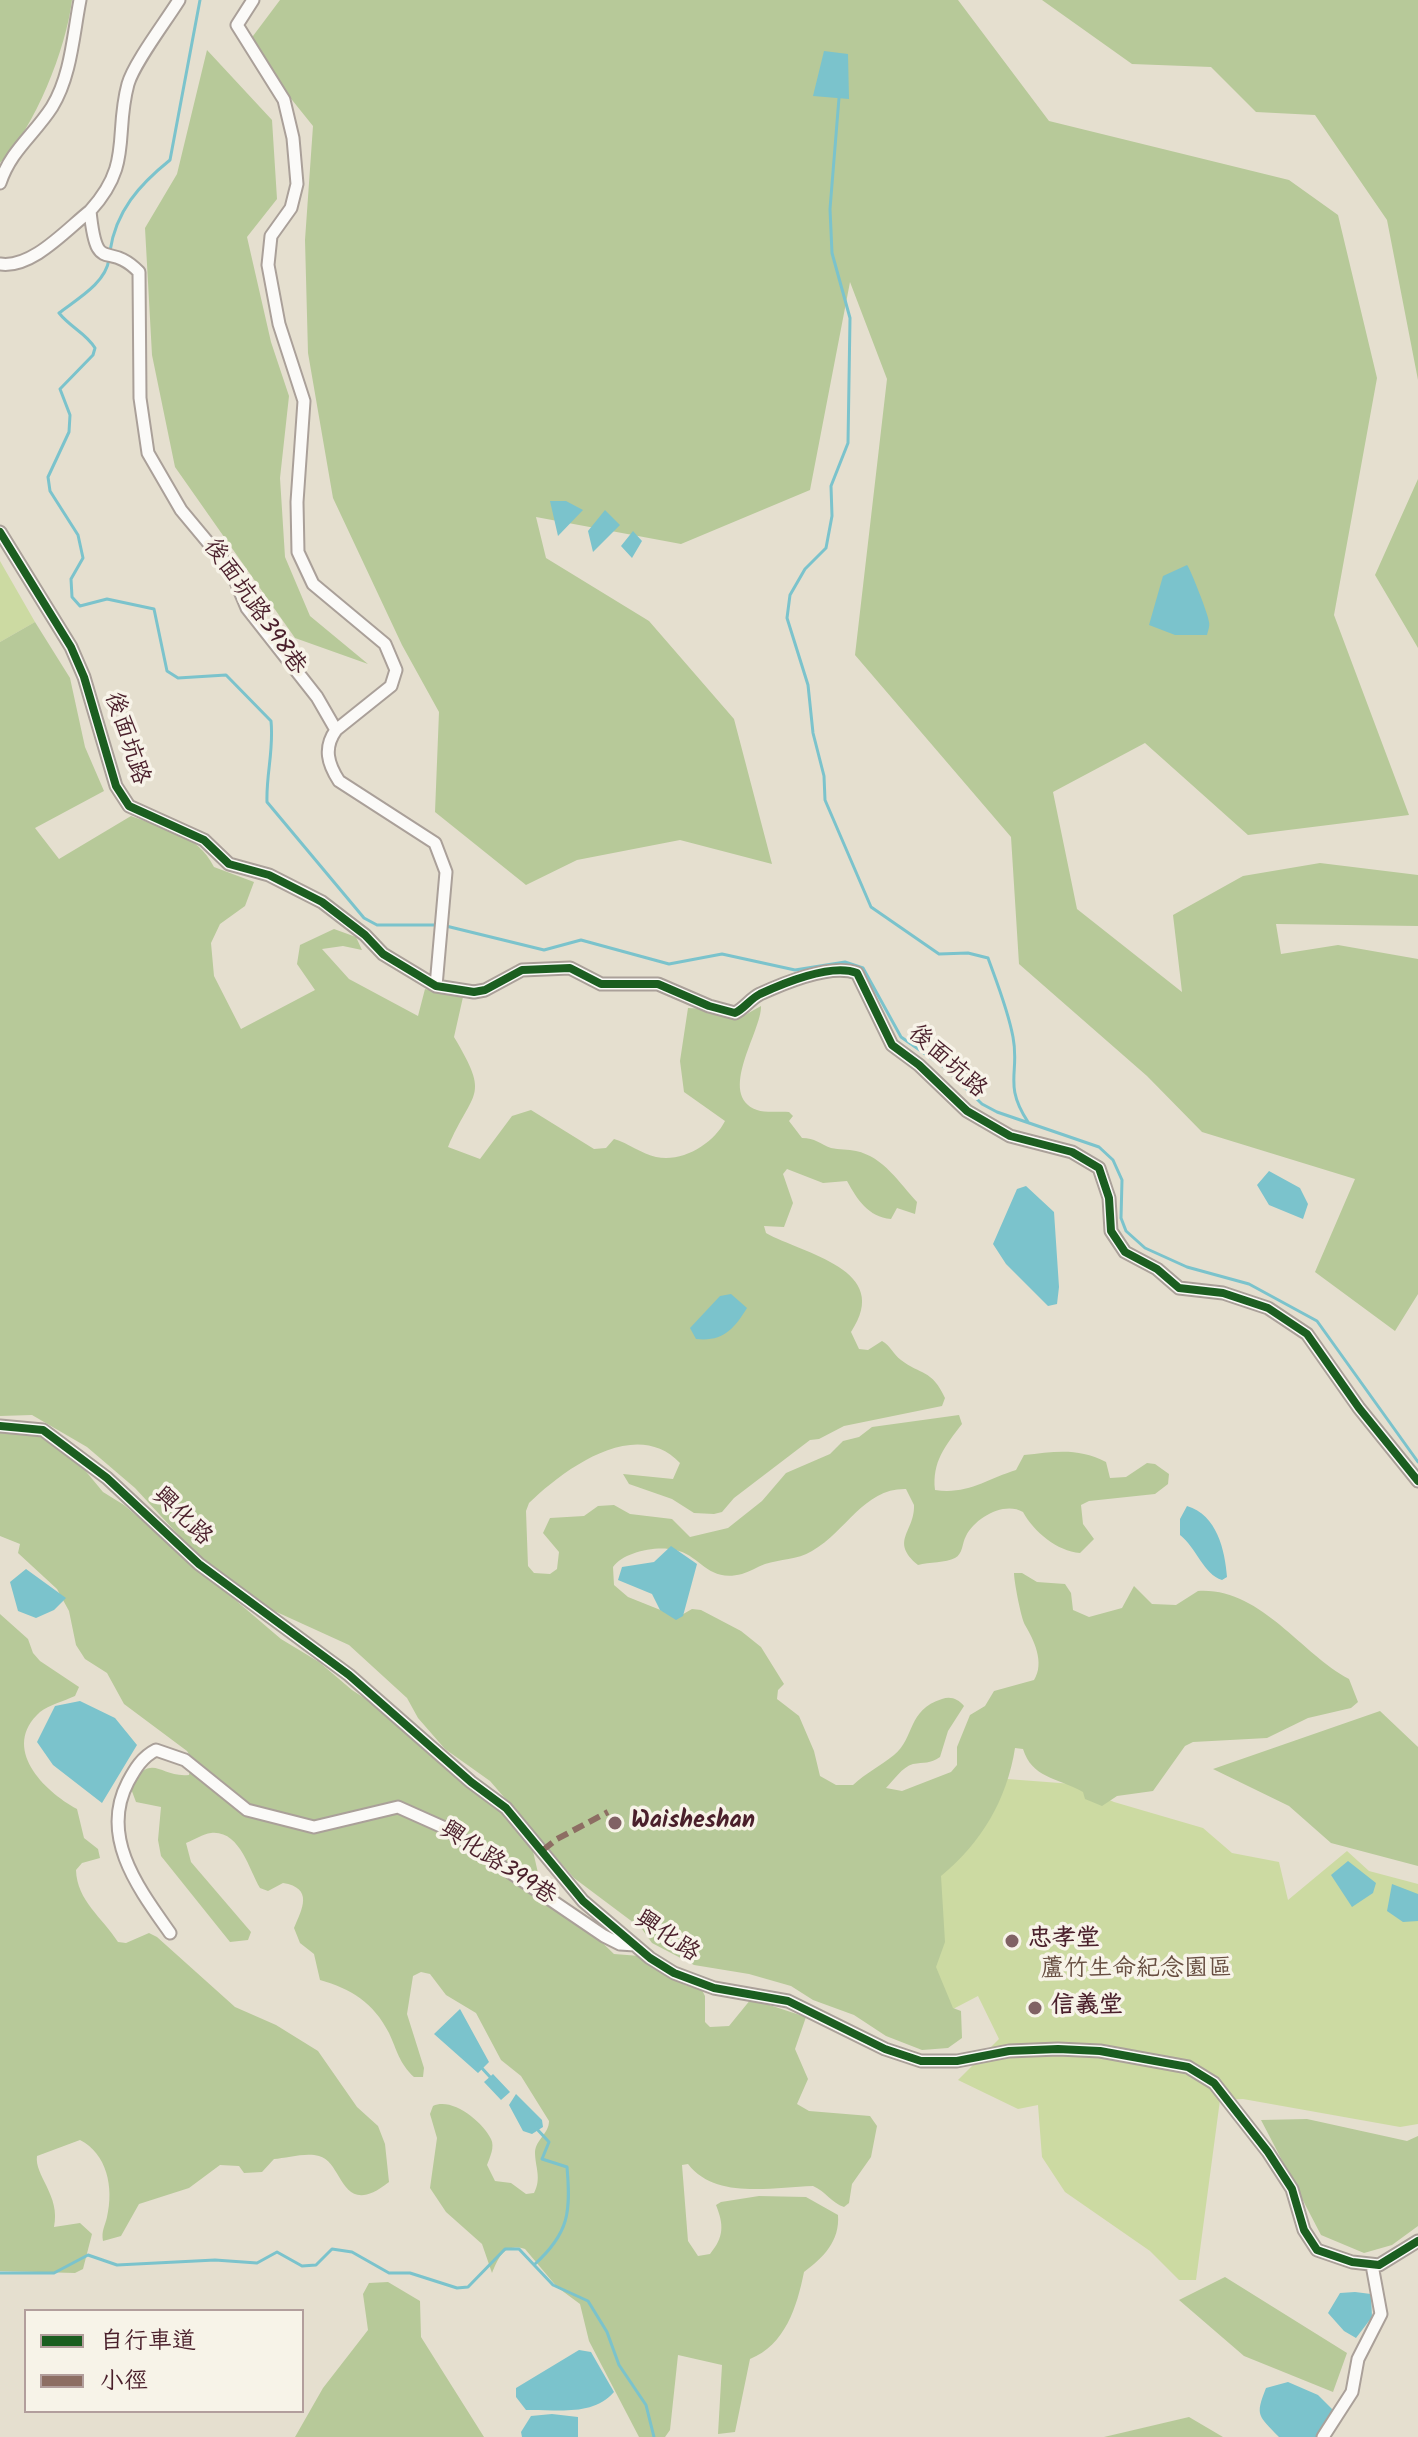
<!DOCTYPE html>
<meta charset="utf-8">
<style>
body{margin:0}
#map{position:relative;width:1418px;height:2437px;overflow:hidden;background:#e5dfcf;font-family:Kalam,"LXGW WenKai TC",sans-serif}
canvas{display:block}
.legend{position:absolute;left:24px;top:2309px;width:280px;height:104px;box-sizing:border-box;background:#f7f3e8;border:2px solid #b29e9c;margin:0;padding:10px 14px;list-style:none;font-size:24px;color:#4a1f2b}
.legend li{display:flex;align-items:center;gap:16px;height:40px}
.legend b{width:40px;border:2px solid #b29e9c}
</style>
<div id="map">
<canvas width="1418" height="2437"></canvas>
<ul class="legend">
<li><b style="height:10px;background:#1b5e20"></b>自行車道</li>
<li><b style="height:10px;background:#8d6e63"></b>小徑</li>
</ul>
</div>
<script>
const context = document.querySelector('canvas').getContext('2d');
context.lineJoin = 'round';
function fillPath(path, color) {
  context.fillStyle = color;
  context.fill(path, 'evenodd');
}
function strokePath(path, color, width, dash) {
  context.strokeStyle = color;
  context.lineWidth = width;
  context.lineCap = dash ? 'butt' : 'round';
  context.setLineDash(dash || []);
  context.stroke(path);
}
function drawText(font, color, halo, rows, align = 'center') {
  context.font = font + ' Kalam,"LXGW WenKai TC",sans-serif';
  context.lineWidth = 7;
  context.setLineDash([]);
  context.textBaseline = 'middle';
  context.strokeStyle = halo;
  context.fillStyle = color;
  for (const [text, x, y, turn = 0] of rows) {
    context.save();
    context.translate(x, y);
    context.rotate((+turn || 0) * Math.PI / 180);
    context.textAlign = isNaN(turn) ? turn : align;
    if (halo) context.strokeText(text, 0, 0);
    context.fillText(text, 0, 0);
    context.restore();
  }
}
fillPath(new Path2D(`
 M0,561L35,622L0,642Z
 M1007,1779L1073,1784L1114,1802L1203,1828L1232,1853L1279,1862L1288,1900L1347,1851L1369,1871L1418,1884V2124L1400,2127L1243,2099L1220,2100L1196,2280H1179L1150,2251L1065,2192L1042,2157L1038,2105L1018,2109L958,2080L999,2039L978,1996L932,2020L905,1912Z`), '#ccdaa2');
fillPath(new Path2D(`
 M0,0H72C66,49 35,128 0,163Z
 M280,0H958L1049,121L1289,180L1338,215L1377,378L1334,615L1409,815L1248,835L1145,743L1053,792L1077,909L1182,992L1173,915L1243,876L1320,863L1418,875V926L1276,924L1281,954L1338,945L1418,959V1294L1395,1331L1315,1272L1355,1179L1202,1132L1147,1076L1019,964L1011,837L855,655L887,379L850,282L810,490L681,544L536,517L546,558L649,621L734,719L772,864L680,840L577,860L526,885L435,812L439,712L402,645L333,498L308,353L305,240L313,126L247,44Z
 M1042,0H1418V380L1387,220L1315,115L1256,112L1211,67L1132,64Z
 M207,50L272,120L277,199L247,237L271,342L289,396L280,478L285,557L310,616L368,664L295,638L175,467L152,355L145,228L177,174Z
 M1418,479V648L1375,575Z
 M35,622L70,678L85,747L104,791L35,828L59,859L131,816C164,829 197,833 214,867L254,882L245,906L220,924L211,943L214,976L241,1029L315,990L297,964L300,945L334,929L356,937L362,950L343,946L322,949L349,979L418,1016L425,989L463,997L454,1037C491,1099 473,1089 448,1147L480,1159L512,1116L531,1110L594,1149L606,1148L614,1139C628,1143 642,1154 656,1157C683,1163 714,1143 725,1121L684,1092L680,1061L688,1008L708,1009L736,1020L761,1006C762,1031 716,1095 757,1110C765,1113 780,1111 789,1112L793,1116L789,1121L802,1138C815,1138 820,1144 831,1148C839,1150 848,1149 856,1151C884,1157 899,1183 917,1202L915,1214L897,1208L891,1219C868,1217 857,1199 847,1181L823,1183L787,1169L783,1174L793,1203L784,1227L764,1226L766,1233C803,1254 894,1269 851,1332L859,1349L868,1350L882,1341C891,1346 893,1354 901,1360C920,1375 932,1369 945,1398L942,1406L844,1426L819,1439L810,1440L734,1498L722,1512L714,1514L694,1513L672,1499L629,1484L623,1474L673,1479L680,1463C636,1416 564,1469 529,1503L526,1511L528,1566L534,1573L550,1574L557,1569L559,1552L543,1533L550,1518L584,1516L598,1506L614,1505L630,1514L672,1519L690,1537L728,1528L762,1501L786,1473L830,1454L843,1441L859,1437L872,1427L959,1415L962,1424C945,1446 932,1462 935,1490C967,1495 987,1479 1016,1470L1024,1455C1054,1452 1077,1447 1106,1462L1110,1478L1126,1477L1147,1463L1155,1464L1169,1474L1168,1484L1155,1494L1089,1501L1081,1505L1083,1524L1094,1539L1080,1553C1057,1551 1034,1532 1023,1512C1004,1501 975,1518 966,1536C962,1543 963,1554 955,1558C946,1563 929,1562 918,1565C889,1541 915,1532 914,1505L906,1489C864,1488 847,1531 812,1551C797,1560 780,1559 765,1564C757,1567 749,1572 742,1574C707,1583 701,1555 675,1550C657,1545 623,1552 613,1567L614,1585L628,1597L678,1617L692,1609L701,1610L741,1631L761,1647L784,1684L778,1690L777,1699L799,1716L814,1751L820,1776L836,1785H853C866,1773 880,1766 894,1755C915,1738 907,1710 942,1699C951,1696 958,1699 964,1706L948,1731L940,1757C930,1764 924,1762 913,1764C902,1767 894,1780 886,1788L902,1791L951,1772L957,1765V1747L970,1715L985,1706L994,1691L1034,1680C1045,1663 1034,1640 1025,1625C1021,1618 1014,1581 1014,1573H1022L1037,1582L1065,1584L1071,1593L1073,1610L1089,1617L1122,1608L1134,1586L1152,1604L1176,1605L1198,1591C1260,1587 1300,1653 1349,1679L1358,1702L1351,1708L1308,1718L1267,1738L1193,1742L1185,1746L1153,1791L1117,1796L1102,1806L1085,1799L1083,1792C1056,1777 1032,1778 1023,1749L1015,1748C1007,1800 981,1843 941,1876L945,1942L936,1967L953,2008L961,2011L962,2038L948,2048L922,2050L886,2036L854,2015L813,2000L791,1986L749,1974L694,1965L652,1943L642,1929L574,1878L490,1781L445,1749L418,1718L407,1698L349,1645L259,1604L196,1554L135,1488L87,1447L32,1415L0,1416V642Z
 M0,1433L39,1434L74,1457L103,1492L124,1505L281,1639L319,1662L352,1690L396,1719L530,1838L538,1873L557,1899L614,1954L640,1956L685,1985L702,1990L705,1996V2022L710,2027L729,2026L751,1999L806,2017L795,2049L808,2079L797,2104L809,2111L870,2116L877,2126L871,2157L852,2184L849,2203L844,2207C832,2203 825,2191 813,2186C772,2187 716,2200 688,2164L682,2165L688,2241L698,2256L710,2254C724,2237 724,2225 716,2205L721,2202L759,2196L806,2197L838,2215C840,2241 823,2258 804,2272C797,2307 785,2345 750,2359L735,2432L718,2434L722,2365L678,2355L670,2430L665,2437H639L589,2341L580,2304L557,2287L525,2249C504,2243 499,2257 492,2273L482,2244L446,2212L430,2188L437,2138L430,2114L433,2106C452,2097 482,2121 491,2139C495,2147 490,2157 487,2165L495,2181L511,2183L526,2194L534,2193C542,2178 535,2167 535,2152C536,2139 549,2134 549,2121L521,2076L501,2060L476,2013L446,1995L430,1974L421,1972L413,1976L407,2014L424,2068L423,2077H414C399,2063 397,2050 389,2033C373,2002 351,1989 320,1980L314,1954L300,1943L294,1928C302,1909 314,1888 283,1883L268,1891L260,1888C249,1870 240,1830 211,1833C203,1834 194,1840 186,1843L191,1862L251,1932L248,1940L230,1942L161,1856L158,1840L161,1807L136,1802L130,1786C153,1751 159,1778 189,1775L192,1759L187,1751L124,1704L107,1673L85,1659L76,1645L69,1611L57,1589L18,1553L20,1544L0,1536Z
 M0,1614L28,1639L33,1653L40,1661L79,1687L75,1696C64,1701 49,1705 40,1712C0,1748 44,1791 77,1809L84,1838L98,1849L100,1858L82,1863L76,1870C77,1901 102,1917 118,1942L126,1943L149,1933L157,1937L235,2007L276,2025L318,2051L357,2107L378,2126L385,2144L389,2182C340,2221 344,2162 319,2156C307,2152 286,2158 274,2159L262,2172L244,2173L239,2166L220,2165L189,2188L139,2204L121,2236L103,2241C101,2231 105,2226 107,2217C114,2187 107,2154 80,2140L37,2156C34,2175 61,2196 54,2227L80,2223L92,2234L83,2269L75,2273L0,2271Z
 M1380,1711L1418,1747V1866L1331,1843L1289,1806L1213,1769Z
 M1307,2119L1407,2141L1418,2136V2226L1392,2245L1364,2253L1321,2235L1261,2120Z
 M1225,2277L1347,2353L1333,2392L1244,2356L1179,2300Z
 M388,2282L420,2301L421,2337L484,2437H295L323,2388L368,2330L363,2294L369,2283Z
 M1189,2417L1223,2437H1104Z`), '#b7c999');
fillPath(new Path2D(`
 M824,51L848,54L849,99L813,96Z
 M550,501H566L583,510L558,536Z
 M605,510L620,525L593,552L588,531Z
 M633,531L642,541L632,558L621,546Z
 M1187,565C1190,568 1209,616 1209,622C1210,626 1208,631 1207,635H1175L1149,625L1163,576Z
 M1269,1171L1300,1188L1308,1204L1303,1219L1269,1205L1257,1185Z
 M1026,1186L1054,1212L1059,1287L1057,1304L1048,1306L1006,1264L993,1244L1017,1189Z
 M731,1294L747,1308C734,1329 723,1342 696,1339L690,1328L720,1296Z
 M1187,1506C1217,1515 1225,1550 1227,1577L1222,1580C1204,1575 1196,1547 1180,1535V1519Z
 M671,1546L697,1564L683,1616L676,1620L660,1610L652,1594L618,1580L622,1567L654,1562Z
 M26,1569L66,1598L54,1610L36,1618L18,1611L10,1582Z
 M80,1701L115,1718L137,1745L102,1803L53,1765L37,1742L55,1706Z
 M1348,1861L1376,1883L1373,1893L1352,1907L1331,1875Z
 M1392,1884L1418,1894V1921L1403,1922L1387,1911Z
 M460,2009L489,2062L478,2073L434,2034Z
 M493,2074L510,2092L501,2100L484,2082Z
 M516,2094L542,2120L543,2127L532,2134L523,2131L509,2105Z
 M1355,2292L1371,2294L1372,2317L1356,2338L1344,2331L1328,2313L1340,2293Z
 M579,2350L591,2352L614,2392C593,2417 555,2409 526,2410L516,2397V2388Z
 M1288,2382L1318,2395L1334,2411L1317,2437H1279C1258,2415 1255,2416 1266,2388Z
 M552,2414L578,2417V2437H522L521,2432L531,2416Z`), '#7bc3cc');
strokePath(new Path2D(`
 M839,98L830,209L832,253L850,318L848,443L831,486L832,516L826,548L805,569L790,595L787,618L808,685L813,733L824,776L825,800L871,907L939,954L968,953L988,958C997,983 1008,1010 1013,1037C1020,1073 1003,1084 1028,1122
 M110,251C116,211 139,185 170,160L200,0
 M109,259C106,283 77,299 59,313C71,328 86,333 95,348L93,355L60,389L70,415L69,432L48,477L50,491L78,535L83,558L71,579L72,597L80,606L107,599L154,609L167,671L178,678L226,675L271,721C274,750 266,774 267,802L364,918L377,925H439
 M446,926L544,950L581,940L669,964L722,954L795,970L845,962L863,968L901,1037L944,1067L982,1104L997,1112L1099,1147L1113,1160L1122,1180L1121,1218L1126,1231L1145,1248L1187,1267L1249,1284L1317,1321L1418,1462
 M480,2066L491,2078
 M535,2264C569,2233 571,2212 567,2167L542,2159L549,2142L536,2128
 M0,2273H54L88,2255L117,2265L215,2260L257,2263L277,2252L302,2266L316,2265L332,2249L352,2252L389,2273H410L457,2288L468,2287L505,2249H519L553,2285L588,2301L607,2332L619,2365L646,2405L654,2437`), '#7bc3cc', 3);
const minor = new Path2D(`
 M253,0L237,25L284,100L293,138L297,184L291,208L271,236L268,265L279,324L304,401L297,502L298,552L313,584L385,644L396,670L391,686L336,730
 M0,183C11,150 34,135 52,107C71,76 73,36 80,0
 M90,211C133,164 114,135 128,84C134,63 166,21 179,0
 M0,264C32,269 67,229 90,211C97,278 107,239 139,272L140,398L148,453L181,510L231,570L247,608L317,697L336,730C323,748 328,764 339,781L435,843L446,872L436,986
 M0,532L71,647L84,677L116,786L129,806L204,840L229,864L269,875L322,902L365,935L383,954L436,986L474,992L485,990L522,970L570,968L601,984H658L709,1006L735,1013C745,1008 750,999 760,994C784,983 831,963 857,973L892,1045L919,1065L967,1111L1010,1136L1072,1152L1099,1168L1109,1198L1111,1231L1125,1252L1157,1269L1179,1288L1223,1293L1268,1308L1307,1334L1359,1408L1418,1481
 M0,1426L43,1430L107,1478L199,1564L349,1675L471,1782L506,1808L583,1901L650,1958L674,1973L714,1988L788,2001L885,2049L921,2061H957L1009,2051L1058,2049L1100,2051L1188,2067L1214,2083L1268,2152L1292,2189L1304,2230L1317,2250L1352,2262L1379,2265L1418,2241
 M170,1933C139,1889 99,1837 128,1782C135,1769 142,1757 156,1750L185,1760L247,1810L314,1827L398,1807L445,1828L604,1936L620,1944L635,1945
 M1323,2437L1352,2392L1358,2359L1381,2314L1372,2265`);
strokePath(minor, '#aaa099', 15);
strokePath(minor, '#fbfaf8', 11);
strokePath(new Path2D(`
 M543,1850L557,1839L608,1812`), '#8d6e63', 6, [12, 6]);
strokePath(new Path2D(`
 M0,532L71,647L84,677L116,786L129,806L204,840L229,864L269,875L322,902L365,935L383,954L436,986L474,992L485,990L522,970L570,968L601,984H658L709,1006L735,1013C745,1008 750,999 760,994C784,983 831,963 857,973L892,1045L919,1065L967,1111L1010,1136L1072,1152L1099,1168L1109,1198L1111,1231L1125,1252L1157,1269L1179,1288L1223,1293L1268,1308L1307,1334L1359,1408L1418,1481
 M0,1426L43,1430L107,1478L199,1564L349,1675L471,1782L506,1808L583,1901L650,1958L674,1973L714,1988L788,2001L885,2049L921,2061H957L1009,2051L1058,2049L1100,2051L1188,2067L1214,2083L1268,2152L1292,2189L1304,2230L1317,2250L1352,2262L1379,2265L1418,2241`), '#1b5e20', 8);
for (const [x, y, r, color] of [
 [615,1823,8,"#806264"],
 [1012,1941,8,"#806264"],
 [1035,2008,8,"#806264"]
]) {
  const dot = new Path2D();
  dot.arc(x, y, r, 0, 2 * Math.PI);
  context.fillStyle = color;
  context.fill(dot);
  strokePath(dot, '#f7f3e8', 3);
}
drawText('24px', '#4a1f2b', '#f7f3e8', [
 ["後面坑路398巷",253,608,55],
 ["後面坑路",125,739,72],
 ["後面坑路",946,1063,42],
 ["興化路",181,1518,44],
 ["興化路399巷",497,1865,33],
 ["興化路",666,1938,34]
]);
drawText('bold 24px', '#4a1f2b', '#f7f3e8', [
 ["Waisheshan",631,1823],
 ["忠孝堂",1028,1941],
 ["信義堂",1051,2008]
], 'left');
drawText('24px', '#664d40', '#f7f3e8', [
 ["蘆竹生命紀念園區",1136,1971]
]);
</script>
